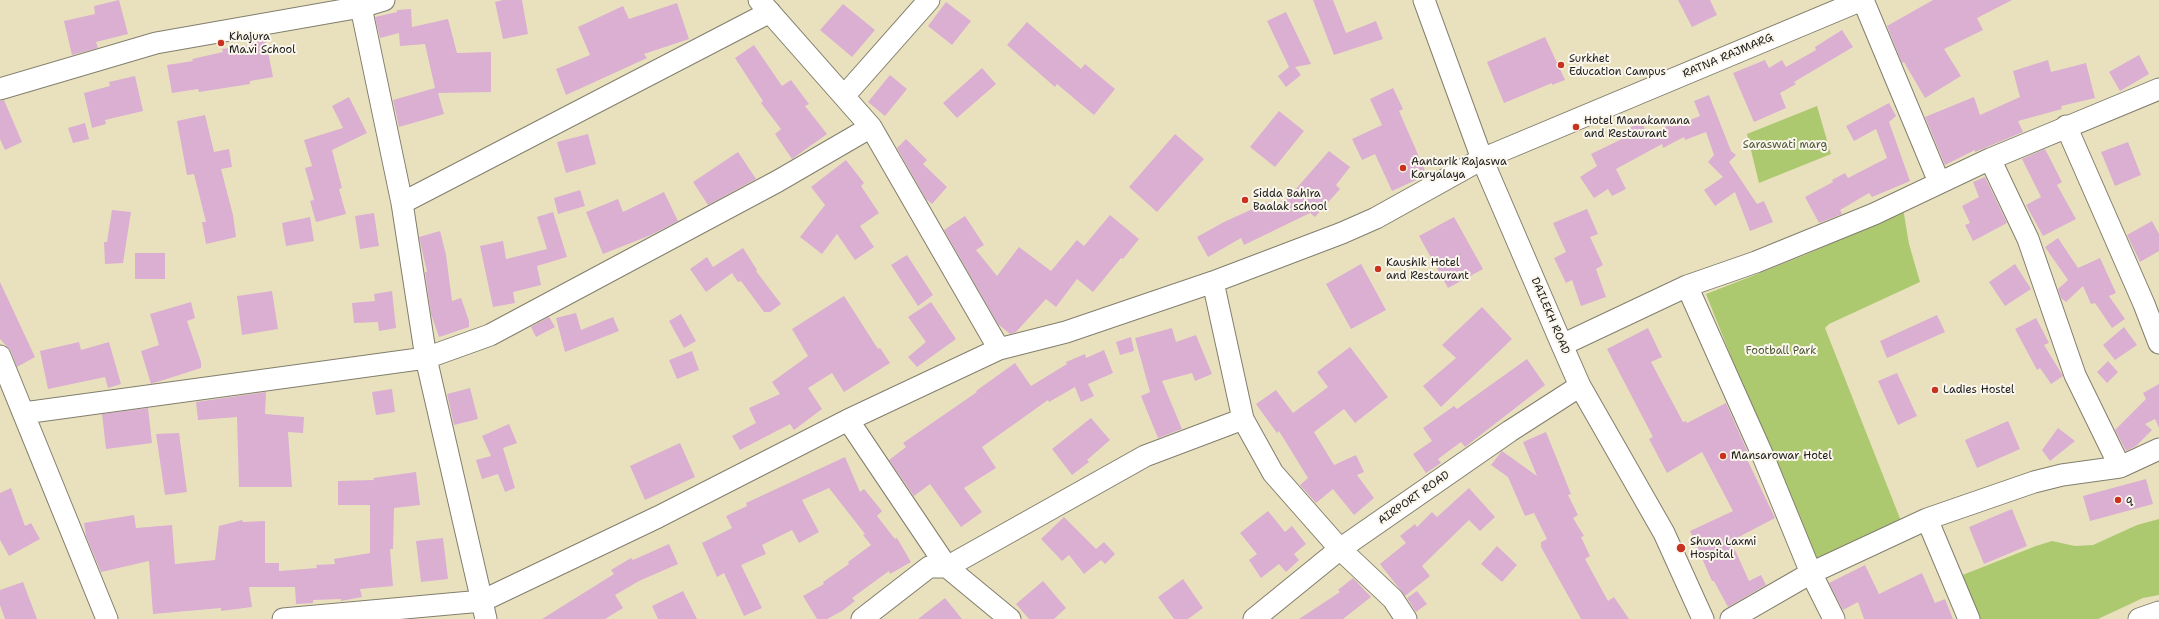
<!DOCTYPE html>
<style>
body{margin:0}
canvas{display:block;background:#e9e1be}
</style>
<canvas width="2159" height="619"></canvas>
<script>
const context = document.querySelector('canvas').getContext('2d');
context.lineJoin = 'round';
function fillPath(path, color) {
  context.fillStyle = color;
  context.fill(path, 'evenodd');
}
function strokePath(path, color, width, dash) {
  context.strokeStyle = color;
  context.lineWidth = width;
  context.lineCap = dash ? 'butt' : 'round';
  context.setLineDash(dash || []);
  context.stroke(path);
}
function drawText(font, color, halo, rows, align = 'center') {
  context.font = font + ' "Shantell Sans",sans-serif';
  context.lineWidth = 4;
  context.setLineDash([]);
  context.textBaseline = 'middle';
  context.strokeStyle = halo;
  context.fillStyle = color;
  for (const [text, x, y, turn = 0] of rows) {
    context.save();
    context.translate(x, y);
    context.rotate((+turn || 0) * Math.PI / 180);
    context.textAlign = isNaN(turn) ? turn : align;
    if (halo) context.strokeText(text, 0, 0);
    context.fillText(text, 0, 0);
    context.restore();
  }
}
fillPath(new Path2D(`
 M1817,106L1831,154L1759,183L1747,134Z
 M1903,208L1909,244L1920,282L1829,324L1825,328L1901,521L1813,562L1706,294C1773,268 1840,243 1903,208Z
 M2159,519V595L2143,598L2098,619H1976L1960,576L2036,546L2052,541L2075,546L2093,545L2137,525Z`), '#acc970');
fillPath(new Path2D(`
 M119,0L128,34L96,42L98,48L72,55L64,21L95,14L94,6Z
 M503,0H522L528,34L503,39L495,2Z
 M1313,0H1333L1346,33L1376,21L1383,39L1334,55Z
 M1678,0H1710L1717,15L1692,27Z
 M1933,0H2012L1977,18L1983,30L1944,49L1961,76L1925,98L1904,62L1902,63L1887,26Z
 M946,2L971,21L952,45L928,26Z
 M677,3L689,39L644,54L647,58L566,95L556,69L590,55L578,27L623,6L629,19Z
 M843,4L875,30L852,57L820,30Z
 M411,9L412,27L448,19L457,53L491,52V92L438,93L444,114L399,127L393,100L435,88L425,44L400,46L399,33L380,38L375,17L397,12V10Z
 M1286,12L1311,64L1295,67L1301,75L1286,87L1278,76L1289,67L1267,21Z
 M1027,22L1081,69L1085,64L1115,89L1094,115L1057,84L1055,87L1007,45Z
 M1842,30L1853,47L1794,82L1796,84L1780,93L1786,108L1754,122L1733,73L1765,60L1769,68L1782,60L1786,67L1816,50L1815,47Z
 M265,36L273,77L250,81V84L199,92L198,89L172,93L167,65L193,61L192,59L223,52L222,49L252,45L251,38Z
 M1545,37L1565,80L1552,85V83L1504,103L1487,62Z
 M754,45L782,86L791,80L809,104L805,106L827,134L792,159L775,134L781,129L761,103L763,101L735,58Z
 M2139,55L2149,74L2120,91L2109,72Z
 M2048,60L2051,72L2086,63L2095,98L2061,106L2062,109L2018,121L2023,132L1975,152V150L1945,165L1925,117L1974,97L1980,115L2020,97L2013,71Z
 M982,68L996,84L957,118L943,103Z
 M890,75L907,89L885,116L868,102Z
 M135,76L143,111L105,120L106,124L92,128L84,93L110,86L109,82Z
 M1393,88L1403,109L1399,111L1427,175L1392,191L1375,154L1362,160L1352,139L1382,125L1370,99Z
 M1709,95L1731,151L1736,155L1729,162L1757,204L1764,201L1773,222L1750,231L1735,192L1715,206L1704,190L1723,177L1708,162L1714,155L1706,132L1685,140L1684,137L1663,148L1662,144L1616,169L1626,189L1612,196L1608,189L1594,198L1580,177L1597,166L1591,154L1624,138L1621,132L1641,122L1648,135L1671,124L1672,127L1700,116L1694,101Z
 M349,97L367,133L332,150L342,188L339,189L346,214L316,222L310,201L314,200L305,168L312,166L304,140L343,128L332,106Z
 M4,100L22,142L5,150L0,139V101Z
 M1889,103L1896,116L1889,122L1910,181L1872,197L1869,193L1840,210L1842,214L1819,223L1805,197L1833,182L1832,180L1845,173L1848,178L1887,158L1876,129L1854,141L1846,126Z
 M1279,111L1304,131L1275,167L1250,147Z
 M205,115L214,152L229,149L232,167L221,169L233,215L236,237L206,244L202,222H206L194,174L187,175L177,121Z
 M85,123L89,139L73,143L68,128Z
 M588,134L596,164L566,173L557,142Z
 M1175,134L1204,159L1157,212L1129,187Z
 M906,139L927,160L923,164L947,187L932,204L926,199L897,148Z
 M2128,142L2141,175L2115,186L2101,152Z
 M2045,149L2062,182L2057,185L2076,219L2043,236L2026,205L2041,197L2022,159Z
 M1329,151L1350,167L1336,185L1340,189L1315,217L1310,213L1244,245L1241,238L1208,257L1197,237L1224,222L1268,202L1270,207L1288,198Z
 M738,152L756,179L708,205L693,182Z
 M846,160L864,183L861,186L879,213L860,226L874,247L855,260L837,234L822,254L800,237L825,205L811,187Z
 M1985,177L2007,223L1973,241L1965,225L1970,223L1962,206L1979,197L1973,182Z
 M580,190L585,206L558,214L554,198Z
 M664,192L678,221L651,235L603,254L586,212L618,199L623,212Z
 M1587,209L1598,234L1590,237L1603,265L1596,269L1606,297L1581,306L1572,280L1566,283L1554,258L1566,252L1553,223Z
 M112,210L131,212L123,263L105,264L104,242H107Z
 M553,212L567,257L537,266L541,285L513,292L515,303L493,307L480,246L503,241L506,259L547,249L537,217Z
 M374,213L379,246L360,249L355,216Z
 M1110,215L1139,239L1123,259L1121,258L1093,292L1077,279L1056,307L1046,299L1016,332L1010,334L998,324L944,230L965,216L984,245L976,250L997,276L1019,247L1051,271L1077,240L1084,246Z
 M310,217L314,241L286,246L282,223Z
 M1454,217L1483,269L1448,288L1419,236Z
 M2152,221L2159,234V251L2140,262L2127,235Z
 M440,231L446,255L452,301L461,298L469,321V327L439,337L431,314L425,272H427L419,237Z
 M2058,238L2078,268L2100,258L2116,293L2109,296L2125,319L2112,328L2095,303L2091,304L2083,286L2066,302L2061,298L2058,289L2068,280L2045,247Z
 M743,248L757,270L756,271L781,304L770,312H764L741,281L738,282L732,273L706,292L690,269L707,257L713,267Z
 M135,253H165V279H135Z
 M907,255L933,295L918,306L891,265Z
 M1361,264L1386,310L1351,329L1326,284Z
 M2015,264L2031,289L2005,306L1989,282Z
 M0,282L35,357L17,367L11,351L0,339Z
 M272,291L278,329L242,335L237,296Z
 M392,291L396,328L379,331L378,322L354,323L352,303L375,301L374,294Z
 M844,296L878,349L880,348L890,363L844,392L832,373L808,388L822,409L794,430L790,424L740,450L732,436L756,423L749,408L780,394L772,382L808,356L792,329Z
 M191,302L195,318L187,321L201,362V368L151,384L141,351L159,345L150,314Z
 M931,302L956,339L917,367L908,357L926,342L908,317Z
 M1482,307L1512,339L1441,407L1423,386L1456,358L1442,345Z
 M576,313L581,330L613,317L619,331L565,352L556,318Z
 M681,314L696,341L684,348L669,321Z
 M1937,315L1945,332L1887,358L1880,341Z
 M549,317L555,327L536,337L531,327Z
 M2036,318L2049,343L2044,345L2063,376L2051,384L2040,368L2037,370L2015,329Z
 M2124,327L2137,345L2115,360L2103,345Z
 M1172,328L1176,342L1196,335L1212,374L1195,381L1192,373L1162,381L1182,429L1158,438L1141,396L1150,392L1135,338Z
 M1648,328L1662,357L1651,362L1683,422L1686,421L1687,423L1726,403L1748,453L1745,455L1775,518L1731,541L1749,581L1761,575L1766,585L1728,607L1714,581H1712L1690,531L1733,511L1702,452L1667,473L1649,439L1653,437L1607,349Z
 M1131,337L1134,351L1120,355L1116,342Z
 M79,342L81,350L109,342L121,384L108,388L105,377L48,389L40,351Z
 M1350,347L1388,397L1355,423L1344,409L1314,432L1334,465L1356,455L1364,472L1357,475L1374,498L1354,515L1333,489L1316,503L1300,485L1308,478L1279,431L1277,433L1256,404L1276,390L1293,413L1328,387L1317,372Z
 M1104,350L1113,373L1088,384L1094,396L1081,402L1075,387L1049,402L1048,400L982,447L996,468L964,488L982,512L961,527L930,484L914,496L889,460L906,447L903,443L977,392L976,391L1015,363L1031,386L1067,364L1066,362L1085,354L1086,358Z
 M692,351L699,370L677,379L669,360Z
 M1527,359L1545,385L1465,447L1461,442L1438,459L1441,463L1426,473L1413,454L1432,441L1423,428L1454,406L1457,409Z
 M2108,361L2118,372L2107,383L2097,372Z
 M1897,373L1917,416L1898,425L1878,381Z
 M2159,384V428L2155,419L2145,424L2152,430L2136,446L2126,451L2115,430L2146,399L2143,393Z
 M470,388L478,419L454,425L447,394Z
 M392,389L395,412L376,415L372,392Z
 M266,392L265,414L304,417L303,433L288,432L292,487H239L237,417L198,420L196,402Z
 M148,408L152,443L106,449L102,414Z
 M1091,418L1110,440L1087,460L1089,462L1072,475L1052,449Z
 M2008,421L2020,449L1977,468L1965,440Z
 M509,424L517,443L503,448L515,488L505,492L498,474L482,479L476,460L491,456L482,436Z
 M2058,428L2075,441L2050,461L2042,450Z
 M1546,432L1571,494L1568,495L1578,515L1573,518L1584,536L1581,537L1590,556L1585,559L1608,601L1614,597L1629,619H1581L1541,547V542L1547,539L1534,513L1525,516L1508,477L1491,465L1502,451L1537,476L1523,442Z
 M179,433L187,492L165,495L156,434Z
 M680,443L695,477L645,500L630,466Z
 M845,457L860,492L864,489L882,511L877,516L895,539L897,538L911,562L890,574L889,571L852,598L855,601L842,611L827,619H817L803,596L824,584L823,582L849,564L848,562L871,545L863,535L865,534L829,488L802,500L819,532L799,543L792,530L762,545L766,554L741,565L762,608L744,616L724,573L717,577L702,543L732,528L726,516L747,506L746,503Z
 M416,472L420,505L394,508L393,549H390L393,586L360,589L362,597L341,601V599L313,600V603L296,604L295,587H249L252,607L221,611V608L153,614L149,561L101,572L86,536L84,523L134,515L136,528L172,525L175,564L215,560L219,526L242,520L243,522L265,521V563H279V571L317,568L316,565L335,564L334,559L370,553V505H338V481L374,480L373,478Z
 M2146,479L2153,504L2090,521L2083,496Z
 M11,488L25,526L31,523L40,539L9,556L0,540V493Z
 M1469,488L1495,517L1480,531L1469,520L1422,566L1430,576L1405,596L1380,564L1406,543L1400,536L1415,524L1417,527L1432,512L1437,517Z
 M2012,509L2027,546L1984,564L1969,527Z
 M1268,511L1285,532L1292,526L1306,544L1294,554L1299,560L1286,572L1279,564L1261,578L1249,560L1257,554L1240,533Z
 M1064,517L1096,549L1104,542L1115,554L1105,564L1101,560L1084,574L1069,555L1062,561L1041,539Z
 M443,538L448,579L421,582L416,541Z
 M669,544L678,564L639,581L615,595L623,608L605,619H542L614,574L611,570L631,558L633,560Z
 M1497,546L1517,565L1502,582L1481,564Z
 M1865,565L1879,594L1922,573L1935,603L1945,599L1953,619H1864L1858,602L1843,610L1829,583Z
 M1353,578L1371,597L1343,619H1299L1340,592L1338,590Z
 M1183,579L1203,608L1188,619H1174L1158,597Z
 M1043,581L1066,608L1054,619H1029L1016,604Z
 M23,582L37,619H5L0,605V590Z
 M683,591L697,619H658L652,606Z
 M1417,591L1427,604L1416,612L1407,598Z
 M945,598L962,619H918Z`), '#daafd2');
const minor = new Path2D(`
 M759,0L871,127L999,349
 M1424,0L1482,159L1562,345L1580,386L1664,533L1703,619
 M1863,0L1939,182
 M361,7L402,203L426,358L486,619
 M0,89L156,43L361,7L384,0
 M845,95L929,0
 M2066,126L2144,304L2159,343
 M1990,159L2028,239L2075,375L2120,467
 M402,203L770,12
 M1213,282L1243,419L1273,473L1340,549L1393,599L1406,619
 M1687,286L1763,456L1811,573L1834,619
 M1562,345L1687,286L1756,262L1874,214L1990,159L2159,89
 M0,356L107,619
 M24,413L426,358L490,335L778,181L871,127
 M848,420L947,567L1010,619
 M1927,519L1969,619
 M283,619L482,601L658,517L848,420L999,349L1066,332L1213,282L1342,233L1376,218L1482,159L1862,0
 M862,619L929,567H947L1145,456L1243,419
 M1254,619L1340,549L1510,431L1580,386
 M1731,619L1811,573L1927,519L2034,482L2062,475L2120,467L2159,449
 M2139,619L2159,612`);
strokePath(minor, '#827e6d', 23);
strokePath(minor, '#fff', 21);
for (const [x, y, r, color] of [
 [221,43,4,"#c8321e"],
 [1561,65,4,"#c8321e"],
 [1576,127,4,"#c8321e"],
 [1403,168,4,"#c8321e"],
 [1245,200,4,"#c8321e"],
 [1378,269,4,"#c8321e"],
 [1935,390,4,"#c8321e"],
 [1723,456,4,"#c8321e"],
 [2118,500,4,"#c8321e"],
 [1681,548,5,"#c8321e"]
]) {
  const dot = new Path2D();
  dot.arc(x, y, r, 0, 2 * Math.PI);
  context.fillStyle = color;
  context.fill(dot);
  strokePath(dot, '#fbf7ec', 1.5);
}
drawText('11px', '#1c1c1c', '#fbf7ec', [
 ["Khajura",229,37],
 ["Ma.vi School",229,50],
 ["Surkhet",1569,59],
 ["Education Campus",1569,72],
 ["Hotel Manakamana",1584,121],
 ["and Restaurant",1584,134],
 ["Aantarik Rajaswa",1411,162],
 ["Karyalaya",1411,175],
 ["Sidda Bahira",1253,194],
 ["Baalak school",1253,207],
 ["Kaushik Hotel",1386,263],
 ["and Restaurant",1386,276],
 ["Ladies Hostel",1943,390],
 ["Mansarowar Hotel",1731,456],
 ["q",2126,500],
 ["Shuva Laxmi",1690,542],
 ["Hospital",1690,555]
], 'left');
drawText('11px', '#1c1c1c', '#fbf7ec', [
 ["RATNA RAJMARG",1728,56,-23],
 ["DAILEKH ROAD",1550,316,67],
 ["AIRPORT ROAD",1414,498,-35]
]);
drawText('11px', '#4e5939', '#fbf7ec', [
 ["Saraswati marg",1785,145],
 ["Football Park",1781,351]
]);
</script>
